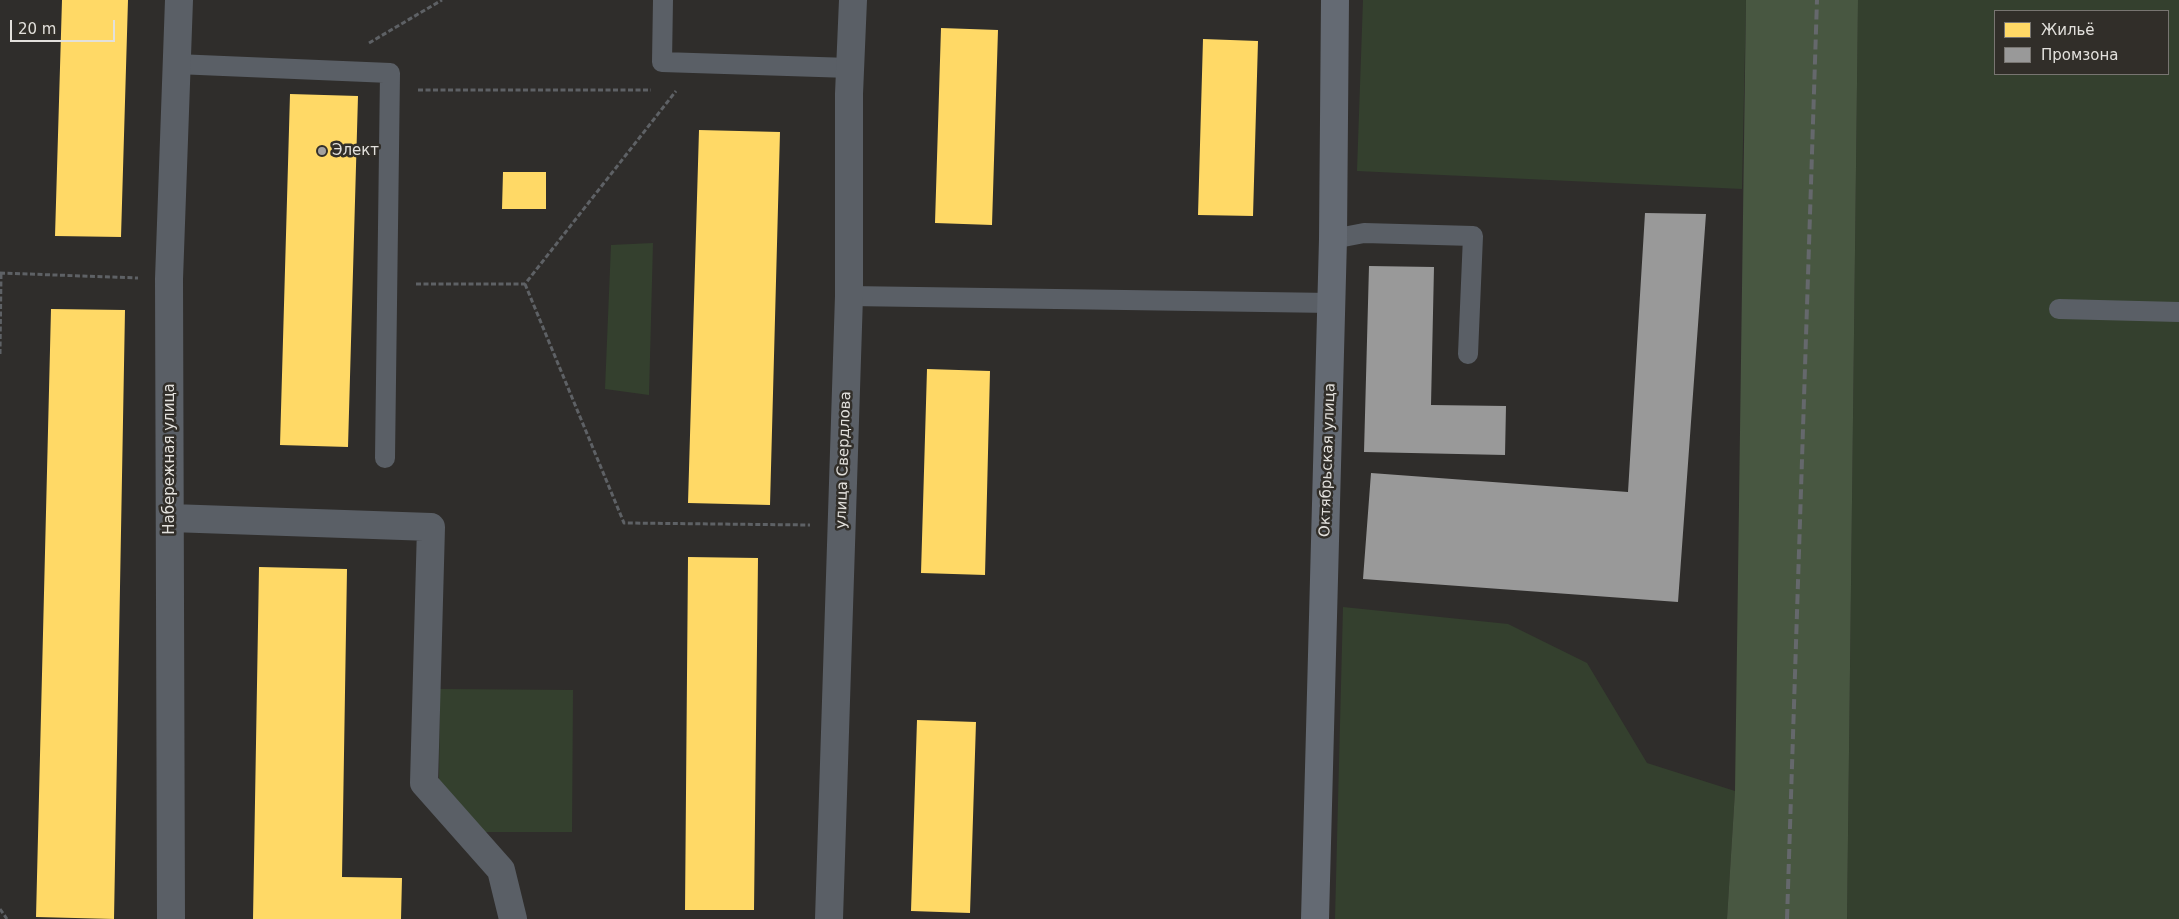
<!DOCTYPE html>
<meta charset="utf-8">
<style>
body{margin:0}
#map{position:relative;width:2179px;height:919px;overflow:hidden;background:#2f2d2b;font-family:"DejaVu Sans",sans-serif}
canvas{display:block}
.legend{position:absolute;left:1994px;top:10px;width:175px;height:65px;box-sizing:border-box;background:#312e29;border:1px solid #787571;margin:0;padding:6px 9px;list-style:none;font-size:15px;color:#e2e0dc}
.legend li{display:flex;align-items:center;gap:10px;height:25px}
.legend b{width:25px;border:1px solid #787571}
.scale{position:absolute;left:10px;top:20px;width:105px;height:22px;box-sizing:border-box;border:2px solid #e2e0dc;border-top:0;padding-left:6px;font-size:15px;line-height:18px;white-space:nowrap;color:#e2e0dc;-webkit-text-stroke:4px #312e29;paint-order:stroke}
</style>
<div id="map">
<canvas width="2179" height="919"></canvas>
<ul class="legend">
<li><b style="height:14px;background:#ffd966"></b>Жильё</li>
<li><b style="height:14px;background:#999"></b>Промзона</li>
</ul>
<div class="scale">20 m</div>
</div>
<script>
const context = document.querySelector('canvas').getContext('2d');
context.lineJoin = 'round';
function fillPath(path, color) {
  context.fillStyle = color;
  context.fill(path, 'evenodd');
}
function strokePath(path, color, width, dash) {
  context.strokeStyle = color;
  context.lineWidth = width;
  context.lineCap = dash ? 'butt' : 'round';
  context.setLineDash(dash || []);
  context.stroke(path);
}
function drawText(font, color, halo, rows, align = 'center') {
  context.font = font + ' "DejaVu Sans",sans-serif';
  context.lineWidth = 5;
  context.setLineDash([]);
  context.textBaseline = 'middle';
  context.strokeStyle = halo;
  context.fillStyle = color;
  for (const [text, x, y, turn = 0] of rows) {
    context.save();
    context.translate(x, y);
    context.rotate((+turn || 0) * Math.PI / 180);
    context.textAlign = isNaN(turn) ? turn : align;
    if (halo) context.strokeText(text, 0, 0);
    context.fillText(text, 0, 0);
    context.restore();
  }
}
fillPath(new Path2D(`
 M1363,0H1746L1742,189L1357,171Z
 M1858,0H2179V919H1847ZM1995,11H2168V74H1995Z
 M653,243L649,395L605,389L611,245Z
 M1343,607L1508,624L1587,663L1647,763L1735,791L1727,919H1335Z
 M440,689L573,690L572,832H484L439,782Z`), '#34402e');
fillPath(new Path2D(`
 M1746,0H1858L1847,919H1727L1735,791Z`), '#485741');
fillPath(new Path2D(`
 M62,0H128L121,237L55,236Z
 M941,28L998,30L992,225L935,223Z
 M1203,39L1258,41L1253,216L1198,215Z
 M290,94L358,96L348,447L280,445Z
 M699,130L780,132L770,505L688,503Z
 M503,172H546V209H502Z
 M51,309L125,310L114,919L36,917Z
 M927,369L990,371L985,575L921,573Z
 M688,557L758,558L754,910H685Z
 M259,567L347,569L342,877L402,878L401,919H253Z
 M917,720L976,722L970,913L911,911Z`), '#ffd966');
fillPath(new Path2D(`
 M1645,213L1706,214L1678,602L1363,579L1371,473L1628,492Z
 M1369,266L1434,267L1431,405L1506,406L1505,455L1364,452Z`), '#999');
strokePath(new Path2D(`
 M369,43L442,0
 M418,90H651
 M0,273L138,278
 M416,284H525L676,91
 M525,284L624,523L810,525
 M0,354L1,274
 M0,909L7,919`), '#5e6165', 3, [5, 2.5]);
strokePath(new Path2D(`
 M663,0L662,62L850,68
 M176,64L390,73L385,458
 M1333,239L1364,233L1473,236L1468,354
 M849,296L1332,303
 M2059,309L2179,312`), '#5a5f66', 20);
strokePath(new Path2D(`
 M171,518L431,527L424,783L501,870L513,919
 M171,919L169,279L179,0
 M829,919L849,296V94L853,0`), '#5a5f66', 28);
strokePath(new Path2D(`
 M1315,919L1333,239L1335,0`), '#646a73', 28);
strokePath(new Path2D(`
 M1787,919L1817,0`), '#65686c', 4, [10, 5]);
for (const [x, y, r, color] of [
 [322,151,5,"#a3a19e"]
]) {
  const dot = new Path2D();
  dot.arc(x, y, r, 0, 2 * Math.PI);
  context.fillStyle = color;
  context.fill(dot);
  strokePath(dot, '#312e29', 2);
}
drawText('15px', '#e2e0dc', '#312e29', [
 ["Элект",332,151]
], 'left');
drawText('15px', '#e2e0dc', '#312e29', [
 ["Набережная улица",170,459,-90],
 ["улица Свердлова",844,460,-88],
 ["Октябрьская улица",1328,460,-88]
]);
</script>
